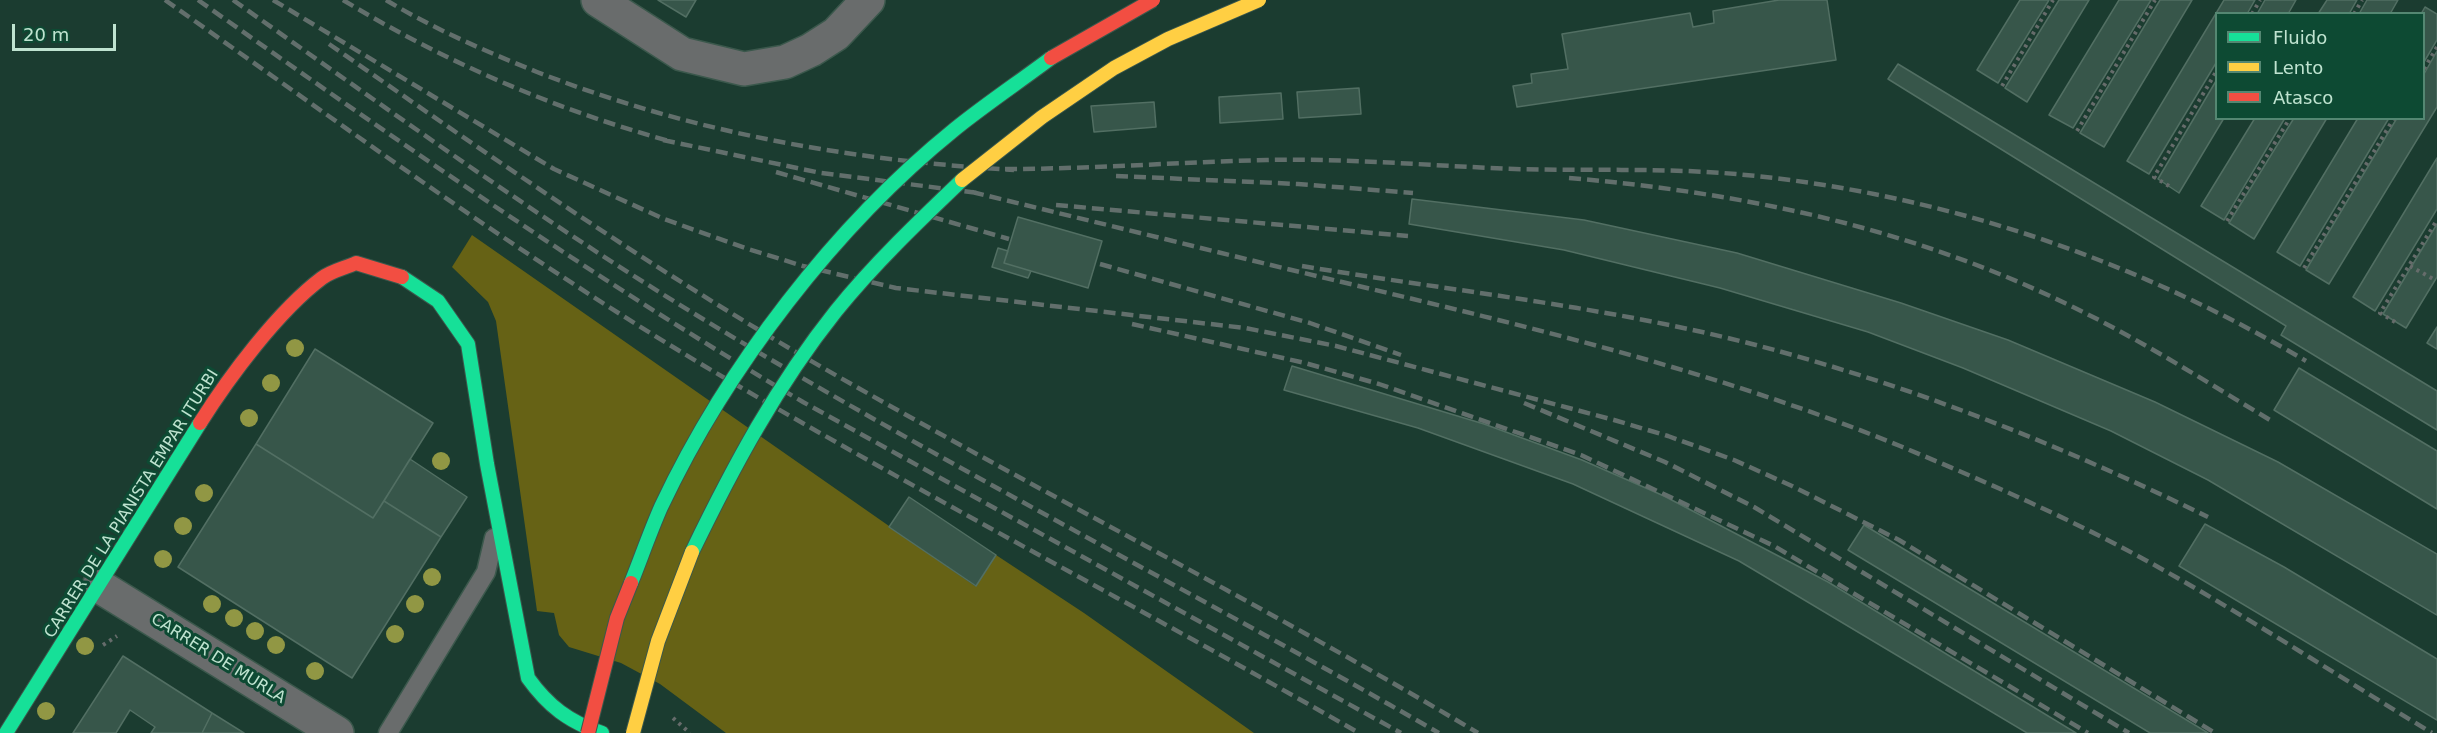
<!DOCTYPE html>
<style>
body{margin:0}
#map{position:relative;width:2437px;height:733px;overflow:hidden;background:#1b3c30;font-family:"DejaVu Sans",sans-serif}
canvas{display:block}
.legend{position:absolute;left:2215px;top:12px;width:210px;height:108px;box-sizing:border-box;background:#0d4a33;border:2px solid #548772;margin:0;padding:8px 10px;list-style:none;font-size:18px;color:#bfe3d0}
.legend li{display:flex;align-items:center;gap:12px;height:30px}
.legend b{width:30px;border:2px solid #548772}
.scale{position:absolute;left:12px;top:24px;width:104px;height:27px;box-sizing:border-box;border:3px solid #bfe3d0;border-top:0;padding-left:8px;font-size:18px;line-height:21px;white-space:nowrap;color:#bfe3d0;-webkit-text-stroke:4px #0d4a33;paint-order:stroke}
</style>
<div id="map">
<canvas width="2437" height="733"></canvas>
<ul class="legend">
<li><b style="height:8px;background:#16e098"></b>Fluido</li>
<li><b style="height:8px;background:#ffcf43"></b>Lento</li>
<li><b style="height:8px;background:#f24e42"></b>Atasco</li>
</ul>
<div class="scale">20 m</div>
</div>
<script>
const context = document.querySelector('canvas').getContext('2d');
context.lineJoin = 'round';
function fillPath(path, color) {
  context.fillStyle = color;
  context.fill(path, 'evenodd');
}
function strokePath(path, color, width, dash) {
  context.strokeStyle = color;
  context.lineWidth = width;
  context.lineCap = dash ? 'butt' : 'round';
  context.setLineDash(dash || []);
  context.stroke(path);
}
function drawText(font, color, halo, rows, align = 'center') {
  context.font = font + ' "DejaVu Sans",sans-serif';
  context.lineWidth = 6;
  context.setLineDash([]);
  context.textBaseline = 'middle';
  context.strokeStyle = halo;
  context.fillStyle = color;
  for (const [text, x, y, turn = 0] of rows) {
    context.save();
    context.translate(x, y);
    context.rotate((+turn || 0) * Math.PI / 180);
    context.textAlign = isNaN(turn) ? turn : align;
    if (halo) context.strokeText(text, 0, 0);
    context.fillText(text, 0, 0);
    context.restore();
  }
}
fillPath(new Path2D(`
 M472,235L975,586L996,555L1084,613L1254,733H726L660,684L621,663L569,647L559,635L554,613L537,611L496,321L488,302L452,267Z`), '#666215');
const building = new Path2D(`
 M658,0H696L686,17Z
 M1779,0H1827L1836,60L1517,107L1513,86L1532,83L1531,74L1568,69L1562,34L1690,13L1693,27L1714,23L1713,11Z
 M2020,0H2049L1998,83L1977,70Z
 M2059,0H2089L2027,102L2005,88Z
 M2119,0H2151L2073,128L2049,115Z
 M2160,0H2192L2104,147L2080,133Z
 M2224,0H2255L2247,14H2216V63L2149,174L2127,161Z
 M2265,0H2296L2288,14H2257Z
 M2327,0H2357L2349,14H2318Z
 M2367,0H2398L2390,14H2359Z
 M2425,7L2437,14V40L2424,62V14H2421Z
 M2437,51V107L2329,284L2306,270L2397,118H2424V74Z
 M1898,64L2437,391V430L2281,335L2286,326L1888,79Z
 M2216,81V118H2224L2179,193L2158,179Z
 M1359,88L1361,114L1299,118L1297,92Z
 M1281,93L1283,119L1220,123L1219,97Z
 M1154,102L1156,127L1094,132L1091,106Z
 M2255,118H2285L2224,220L2201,206Z
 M2294,118H2327L2254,239L2229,223Z
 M2358,118H2389L2300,266L2277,252Z
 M2437,158V209L2375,311L2353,297Z
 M1412,199L1584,220L1737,253L1901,303L2008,340L2155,402L2278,462L2437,554V615L2208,480L2111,431L1963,368L1868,332L1720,288L1564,250L1409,224Z
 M1018,217L1102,241L1088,288L1004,263Z
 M2437,224V277L2406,328L2383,314Z
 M998,248L1008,251L1004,263L1031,271L1028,278L992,267Z
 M2437,327V349L2427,343Z
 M315,349L433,423L373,518L256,444Z
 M1292,366L1484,424L1582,460L1664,496L1828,582L2076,733H2027L1739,561L1573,484L1418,428L1284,390Z
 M2299,368L2437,451V509L2274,410Z
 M256,444L373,518L384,501L441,537L352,678L178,567Z
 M410,459L467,497L441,537L384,501Z
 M909,497L996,555L976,586L889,527Z
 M2205,524L2284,567L2437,659V720L2179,566Z
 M1864,525L2208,733H2150L1848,550Z
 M123,656L212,713L202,733H151L155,727L130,710L116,733H73Z
 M212,713L244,733H202Z`);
fillPath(building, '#37564a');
strokePath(building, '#526f63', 1.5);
const lane = new Path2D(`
 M388,733L486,572L494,538`);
const street = new Path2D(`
 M598,0L682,54L744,69L785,62L811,50L836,34L868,0
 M99,586L337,733`);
const fast = new Path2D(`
 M402,277L438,301L468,344L487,464L528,678C548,706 569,722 602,733
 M6,733L200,423`);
const jam = new Path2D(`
 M200,423C229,377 278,311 322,278C331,271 345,268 356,263L402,277`);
strokePath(lane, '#3b584c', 21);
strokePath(street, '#3b584c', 36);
strokePath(fast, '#3b584c', 16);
strokePath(jam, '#3b584c', 16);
strokePath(new Path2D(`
 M2252,14L2260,0
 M2354,14L2362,0
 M2424,69L2437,47
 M2002,86L2053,0
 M2077,131L2155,0
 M2169,186L2154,177L2216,72
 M2227,221L2290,118
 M2410,266L2435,280
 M2304,268L2394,118
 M2395,322L2380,313L2437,220
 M103,645L117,636
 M673,718L690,733`), '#666c6b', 4, [3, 4.5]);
strokePath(lane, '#696c6c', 18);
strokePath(street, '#696c6c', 33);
strokePath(fast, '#16e098', 14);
strokePath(jam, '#f24e42', 14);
strokePath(new Path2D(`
 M165,0C341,124 516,253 701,364C917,492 1141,608 1359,733
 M198,0C396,140 594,279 803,402L1401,733
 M233,0C393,113 553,229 721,330C956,471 1201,596 1439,733
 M273,0L554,169L664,219L745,248L803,266L896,288L1245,328L1336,346L1614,420L1668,436L1734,460L1792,486L1899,540L2215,733
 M343,0C445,62 554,109 669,141
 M386,0C434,29 485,51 537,72C694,133 847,160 1014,170
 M329,44C491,157 653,270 825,369C1041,493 1264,605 1478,733
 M663,140L821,173L979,193
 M1005,169C1093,169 1179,162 1267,160C1350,158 1432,166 1515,169C1584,171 1654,168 1723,173C1928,189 2129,256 2306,361
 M776,172L1009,239
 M1116,176L1298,184L1413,193
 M1569,178C1746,193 1912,228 2073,307C2141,340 2205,381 2270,420
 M972,192L1173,241
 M1056,205L1408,236
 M1165,239C1410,301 1666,350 1900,446C1984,481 2069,518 2149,562C2245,615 2338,676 2432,733
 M1100,264L1310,323L1401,355
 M1302,266C1452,291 1604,306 1752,344C1910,385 2061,445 2208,517
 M1132,324L1305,363L1379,384L1581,455L1774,546L2088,733
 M1524,403L1665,462L1754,507L2129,733`), '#626f6c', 4.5, [12, 6]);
const fastBridge = new Path2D(`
 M692,552C733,467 777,385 836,311C874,264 918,222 962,180
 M631,583C641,558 650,532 661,507C727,367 835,226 955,129C986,104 1019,82 1051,58`);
const slowBridge = new Path2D(`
 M962,180L1042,117L1114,68L1168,39L1259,0
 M633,733L658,641L692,552`);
const jamBridge = new Path2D(`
 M1051,58L1153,0
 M588,733L617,618L631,583`);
strokePath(fastBridge, '#3b584c', 16, []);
strokePath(slowBridge, '#3b584c', 16, []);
strokePath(jamBridge, '#3b584c', 16, []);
strokePath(fastBridge, '#16e098', 14);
strokePath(slowBridge, '#ffcf43', 14);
strokePath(jamBridge, '#f24e42', 14);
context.fillStyle = '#919744';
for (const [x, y] of [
 [295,348],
 [271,383],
 [249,418],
 [441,461],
 [204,493],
 [183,526],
 [163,559],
 [432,577],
 [212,604],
 [415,604],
 [234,618],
 [255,631],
 [395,634],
 [276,645],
 [85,646],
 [315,671],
 [46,711]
]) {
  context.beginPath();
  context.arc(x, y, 9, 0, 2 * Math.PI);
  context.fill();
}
drawText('16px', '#bfe3d0', '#0d4a33', [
 ["CARRER DE LA PIANISTA EMPAR ITURBI",132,504,-58],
 ["CARRER DE MURLA",218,659,32]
]);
</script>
